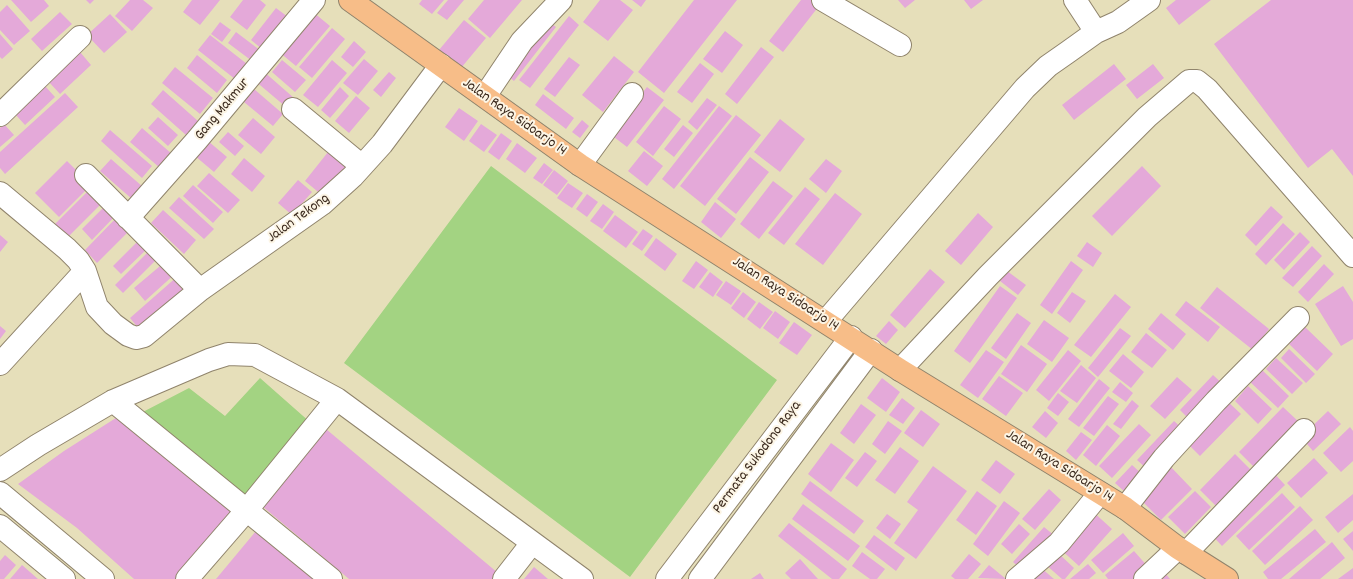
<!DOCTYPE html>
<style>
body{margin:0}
canvas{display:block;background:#e6dfba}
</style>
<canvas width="1353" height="579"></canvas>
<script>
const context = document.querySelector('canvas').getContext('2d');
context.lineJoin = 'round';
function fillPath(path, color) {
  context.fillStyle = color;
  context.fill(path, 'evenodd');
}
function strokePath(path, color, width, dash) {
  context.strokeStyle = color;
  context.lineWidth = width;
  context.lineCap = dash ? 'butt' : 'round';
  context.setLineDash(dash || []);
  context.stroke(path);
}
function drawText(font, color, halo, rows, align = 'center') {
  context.font = font + ' Dekko,sans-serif';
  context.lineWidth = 4;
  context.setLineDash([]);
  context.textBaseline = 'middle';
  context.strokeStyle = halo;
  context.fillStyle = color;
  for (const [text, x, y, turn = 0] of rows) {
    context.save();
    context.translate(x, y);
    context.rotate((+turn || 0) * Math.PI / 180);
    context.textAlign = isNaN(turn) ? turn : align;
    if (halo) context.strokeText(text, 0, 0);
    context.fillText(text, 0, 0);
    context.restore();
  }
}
fillPath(new Path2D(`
 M491,166L777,380L630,577L344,363Z
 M260,378L311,423L243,502L139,414L189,388L225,416Z`), '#a3d382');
fillPath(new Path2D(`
 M11,0H44L49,6L31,22Z
 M86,0H94L90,4Z
 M130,0H143L153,8L132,31L115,16Z
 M192,0H220L200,25L183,12Z
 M243,0H260L266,5L247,30L230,17Z
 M422,0H444L432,14L419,4Z
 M448,0H464L447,20L437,13Z
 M484,0H522L490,38L468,19Z
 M600,0H620L633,10L608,41L583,22Z
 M632,0H646L641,7Z
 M694,0H737L664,93L638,72Z
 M801,0H811L819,6L783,52L769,41Z
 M898,0H915L905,8Z
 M964,0H983L971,9Z
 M1176,0H1211L1179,25L1166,8Z
 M1271,0H1353V176L1332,149L1308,168L1214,44Z
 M7,5L30,31L14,45L0,30V12Z
 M276,8L292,20L267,53L251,40Z
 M60,12L72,24L42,51L31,39Z
 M313,12L330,26L296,66L279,52Z
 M110,14L127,32L104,53L87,35Z
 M569,16L579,25L530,88L519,80Z
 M545,19L556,27L514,81L503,72Z
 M464,20L486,38L461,68L439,50Z
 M220,22L231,30L222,42L211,34Z
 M332,28L345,39L312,78L299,67Z
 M725,31L743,45L722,73L703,59Z
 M236,32L261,51L252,61L228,43Z
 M0,34L13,49L2,59L0,57Z
 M210,35L247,64L235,79L198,50Z
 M354,41L366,52L353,67L341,57Z
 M761,47L774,57L737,104L725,94Z
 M80,52L91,65L60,94L48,81Z
 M197,55L227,80L217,93L187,68Z
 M614,56L634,72L603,112L582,95Z
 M569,57L580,65L555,97L544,89Z
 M364,59L378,71L358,95L343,83Z
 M282,60L306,80L295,92L272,72Z
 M332,60L347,73L318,107L303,95Z
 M700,63L714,74L692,103L677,92Z
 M1114,64L1126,79L1074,120L1062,105Z
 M1153,64L1164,78L1137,99L1126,85Z
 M175,67L213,98L200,114L162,83Z
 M262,70L294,98L286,107L254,80Z
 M389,72L396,78L381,97L373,90Z
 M45,86L55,97L25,125L15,114Z
 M340,87L349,96L330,118L321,110Z
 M647,87L664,100L627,147L610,134Z
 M254,89L283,114L273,126L244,102Z
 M163,90L198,121L186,135L151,104Z
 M65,93L78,107L5,174L0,168V152Z
 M543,94L574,118L566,129L535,105Z
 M356,96L370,108L349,133L335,121Z
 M707,98L717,105L697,130L688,122Z
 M664,106L681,119L653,156L636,142Z
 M719,106L732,116L674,189L662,179Z
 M459,108L478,121L464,141L445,127Z
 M736,115L761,135L705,206L680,186Z
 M158,117L178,135L168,146L148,128Z
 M253,118L275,137L261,154L238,135Z
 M780,119L805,139L780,172L754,152Z
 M582,120L589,126L580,138L572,132Z
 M4,124L14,135L0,147V128Z
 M481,124L497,135L484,152L469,141Z
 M683,125L693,133L674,157L664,149Z
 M142,128L172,154L160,168L130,142Z
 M110,130L152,166L142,178L101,141Z
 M228,132L244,146L235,156L219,142Z
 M501,133L512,141L499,160L488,152Z
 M208,141L227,157L214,172L195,156Z
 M517,143L537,158L525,173L506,159Z
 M332,147L350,162L323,196L305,181Z
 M644,151L663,166L647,186L628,171Z
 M750,157L769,172L736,214L717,199Z
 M244,158L265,176L252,192L231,174Z
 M111,159L143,187L132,199L100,171Z
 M826,159L842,171L826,193L809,179Z
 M67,161L91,185L59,217L35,193Z
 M544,163L553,170L542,184L533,178Z
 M1142,166L1161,186L1112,236L1092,216Z
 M554,170L568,181L557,195L543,185Z
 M209,173L240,200L228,213L197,186Z
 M298,180L312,192L292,215L278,203Z
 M773,181L793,196L759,239L740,224Z
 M568,183L583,193L572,208L557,198Z
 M193,185L223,212L213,223L183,196Z
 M805,187L820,199L784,245L768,233Z
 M90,189L103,202L67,238L54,225Z
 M835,193L862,214L823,265L795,244Z
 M587,194L598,202L587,217L576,209Z
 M179,197L214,229L204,239L169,208Z
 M715,202L736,219L721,238L701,222Z
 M603,204L614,212L602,229L590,221Z
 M105,206L115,216L92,240L82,229Z
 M1271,206L1283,217L1256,246L1245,235Z
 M163,210L196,240L184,254L151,223Z
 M978,213L993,227L961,265L945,251Z
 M119,215L132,228L97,263L85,250Z
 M615,215L638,232L626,248L603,231Z
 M1283,223L1295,234L1266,265L1255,254Z
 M643,229L653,236L642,251L632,244Z
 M1300,232L1310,242L1284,270L1274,260Z
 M0,235L8,242L0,252Z
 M656,238L677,254L665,271L644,255Z
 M140,239L149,247L121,274L113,266Z
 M1087,242L1102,253L1093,267L1077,256Z
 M1312,246L1322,256L1293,287L1282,278Z
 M150,250L158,258L123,293L115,285Z
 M166,261L176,273L145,301L134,288Z
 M696,261L708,270L694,289L682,281Z
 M1071,261L1083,270L1052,314L1040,305Z
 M1324,264L1334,274L1308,302L1298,292Z
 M930,269L945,282L905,328L890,315Z
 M1007,271L1026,285L1018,295L1000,281Z
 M710,272L723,282L713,297L699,287Z
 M179,275L189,287L140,330L130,318Z
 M726,281L741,291L731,305L716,295Z
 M1000,286L1017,298L970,363L954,351Z
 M1343,286L1353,302V339L1341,346L1315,304Z
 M1217,287L1269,329L1253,350L1200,308Z
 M743,292L756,302L744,318L731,308Z
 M1072,292L1086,301L1070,323L1057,313Z
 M1115,294L1131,307L1091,357L1074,345Z
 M1186,301L1220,327L1208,342L1175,315Z
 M759,302L773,312L760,329L747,319Z
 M775,311L790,322L778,339L763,328Z
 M1017,313L1031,323L1006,359L991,348Z
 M1161,313L1186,334L1173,350L1148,329Z
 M1044,320L1069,338L1052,362L1027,344Z
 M889,321L898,330L886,344L876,336Z
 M794,322L812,335L797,355L779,343Z
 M0,326L6,331L0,339Z
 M1305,327L1333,354L1317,371L1289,344Z
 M1120,328L1131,336L1098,377L1088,368Z
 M1146,333L1167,350L1152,368L1131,352Z
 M1021,345L1047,364L1027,392L1001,374Z
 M1289,349L1315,374L1306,383L1281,358Z
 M986,350L1004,362L978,398L960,385Z
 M1068,350L1081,361L1049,401L1036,390Z
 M1123,354L1144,372L1131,388L1109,371Z
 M1276,358L1303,383L1292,394L1266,369Z
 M1081,365L1096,378L1077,403L1060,391Z
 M1261,369L1289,396L1278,408L1249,381Z
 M1213,375L1225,386L1192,422L1180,410Z
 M999,376L1023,393L1006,416L982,399Z
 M1177,377L1192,390L1165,419L1150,406Z
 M882,378L900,392L886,412L867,398Z
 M1099,379L1110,388L1079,427L1068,419Z
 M1120,382L1133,393L1126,402L1112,392Z
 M1248,386L1272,409L1258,424L1235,401Z
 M1058,393L1069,402L1058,416L1047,408Z
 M1108,396L1119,404L1094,436L1083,428Z
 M902,398L915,408L903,424L889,415Z
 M1225,399L1241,414L1200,456L1185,441Z
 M1132,400L1139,406L1121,429L1113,424Z
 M861,404L876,415L854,444L840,433Z
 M1283,407L1300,423L1255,468L1239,452Z
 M921,410L940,424L923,447L904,433Z
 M1045,411L1058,423L1046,438L1032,427Z
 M1328,411L1341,424L1313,451L1301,437Z
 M119,416L233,510L179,579H134L77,528L18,484L64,451Z
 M888,421L902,431L885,454L872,444Z
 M1174,421L1184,430L1147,469L1137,460Z
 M1139,424L1151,435L1112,478L1099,466Z
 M1107,425L1120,436L1096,466L1083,455Z
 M1350,427L1353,431V461L1341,472L1323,453Z
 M326,429L498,573L493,579H349L262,506Z
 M1081,432L1092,440L1076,460L1066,451Z
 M831,443L854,460L831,492L808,474Z
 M900,447L919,461L895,494L875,480Z
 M865,452L877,461L857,487L845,478Z
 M1235,454L1252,471L1217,507L1200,490Z
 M1314,458L1328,473L1301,498L1287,483Z
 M996,460L1015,474L1000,494L981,480Z
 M1132,465L1143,475L1126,493L1115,483Z
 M1169,465L1192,489L1161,520L1138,497Z
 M933,466L967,491L916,559L894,543L918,510L907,502Z
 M1272,471L1285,485L1222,546L1209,532Z
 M810,481L864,521L854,534L801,494Z
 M1049,489L1061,500L1035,530L1022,519Z
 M977,491L997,506L976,535L956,520Z
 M1195,491L1211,507L1185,534L1168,517Z
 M1282,493L1295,507L1249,550L1236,536Z
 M1353,494V520L1338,533L1325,517Z
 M1004,501L1020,513L988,556L973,544Z
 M803,504L860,546L848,561L792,519Z
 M1300,506L1313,520L1265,565L1252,551Z
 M1091,510L1112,529L1079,566L1058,547Z
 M887,514L901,524L890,539L876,528Z
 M789,523L847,569L839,579H832L778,536Z
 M1019,524L1030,534L1012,554L1001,544Z
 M1044,527L1055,536L1023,571L1013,562Z
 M1315,529L1326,542L1281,579H1268L1263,572Z
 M256,531L314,579H216Z
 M1353,531V551L1343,539Z
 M1123,533L1134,546L1103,573L1091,560Z
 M874,535L905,558L896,571L865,547Z
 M1332,542L1345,558L1320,579H1289Z
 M1056,551L1074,568L1065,579H1062L1045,564Z
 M1134,551L1149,568L1136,579H1108L1105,575Z
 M862,552L885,569L877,579H870L852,566Z
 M969,554L981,564L968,579H955L951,576Z
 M5,555L16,565L4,579H0V561Z
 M800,559L818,579H791L785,573Z
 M1088,564L1096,573L1089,579H1070Z
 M22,565L38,579H10Z
 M989,565L1006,579L978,578Z
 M534,567L548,579H524Z
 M1040,567L1054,579H1029Z
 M1353,568V579H1338Z
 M1164,572L1170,579H1156Z
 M760,573L764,579H751Z`), '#e4a9d9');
const minor = new Path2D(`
 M823,0L900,45
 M1075,0L1096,32
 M485,96L522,41L561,0
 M293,109L362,166
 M0,115L80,37
 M580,165L632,94
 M86,175L200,290
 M0,193L67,249L78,260L85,271L97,307L113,324L128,335L136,338L144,336L200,290L322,204L353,176L382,144L441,65
 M128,218L197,140L314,0
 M826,321L1025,88L1048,66L1068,52L1096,32L1118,22L1149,0
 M0,364L85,271
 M900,370L988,276L1147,117L1189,81H1197L1207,89L1353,256
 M113,401L331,579
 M0,470L38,445L113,401L209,360L228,354L255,355L337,399L582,579
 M0,493L103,579
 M1125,508L1164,458L1216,401L1298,318
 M0,526L64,579
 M1186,553L1304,430
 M187,579L246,511L337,399
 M504,579L532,543
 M667,579L851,337
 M700,579L871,350
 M1017,579L1059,543L1100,493
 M1145,579L1178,548`);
const major = new Path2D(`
 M350,0L580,165L900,370L1125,508L1178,548L1227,579`);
strokePath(minor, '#90846c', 24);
strokePath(major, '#90846c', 24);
strokePath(minor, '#fff', 22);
strokePath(major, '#f7bd88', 22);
drawText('15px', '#3b2a1e', '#fcf5e5', [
 ["Gang Makmur",223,110,-50],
 ["Jalan Raya Sidoarjo 14",514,118,35],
 ["Jalan Tekong",299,219,-36],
 ["Jalan Raya Sidoarjo 14",785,295,33],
 ["Permata Sukodono Raya",758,458,-53],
 ["Jalan Raya Sidoarjo 14",1059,467,32]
]);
</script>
